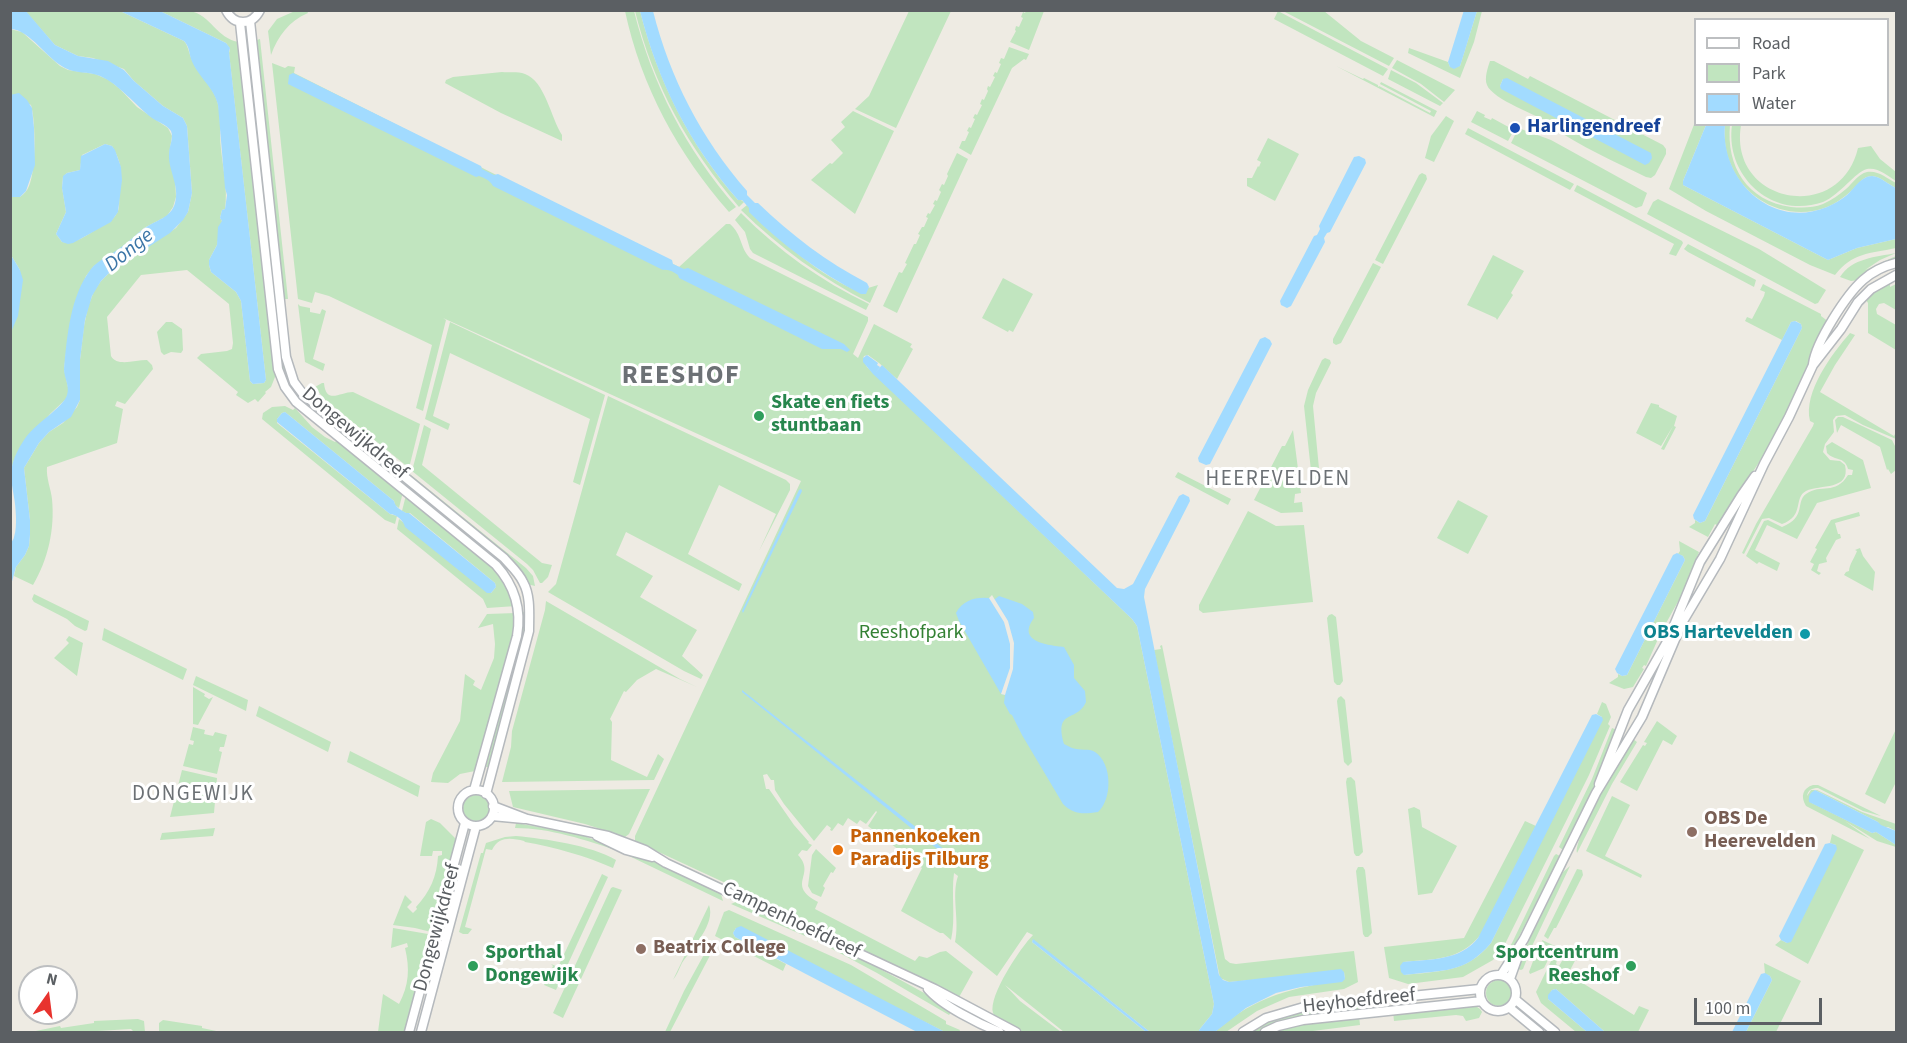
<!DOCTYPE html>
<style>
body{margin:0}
#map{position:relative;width:1907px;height:1043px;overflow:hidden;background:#eeebe3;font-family:"Source Sans 3",sans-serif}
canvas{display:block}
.frame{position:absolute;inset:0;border:12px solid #5b5f63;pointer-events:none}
.legend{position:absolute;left:1694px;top:18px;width:195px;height:108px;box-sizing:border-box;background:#fff;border:2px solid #bdbfc1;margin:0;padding:8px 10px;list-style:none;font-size:18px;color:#5b5f63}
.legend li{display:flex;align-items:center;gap:12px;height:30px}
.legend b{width:30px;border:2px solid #bdbfc1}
.north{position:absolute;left:18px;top:965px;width:60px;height:60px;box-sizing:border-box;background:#fff;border:2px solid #bdbfc1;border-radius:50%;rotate:14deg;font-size:16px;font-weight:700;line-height:24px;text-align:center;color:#5b5f63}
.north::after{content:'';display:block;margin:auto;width:21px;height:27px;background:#e8332e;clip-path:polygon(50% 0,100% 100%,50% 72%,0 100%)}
.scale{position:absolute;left:1694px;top:998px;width:128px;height:27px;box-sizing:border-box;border:3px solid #5b5f63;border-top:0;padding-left:8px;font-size:18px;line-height:21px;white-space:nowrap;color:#5b5f63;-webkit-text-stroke:4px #fff;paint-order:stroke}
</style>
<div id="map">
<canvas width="1907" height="1043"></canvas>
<div class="frame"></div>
<ul class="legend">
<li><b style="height:8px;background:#fff"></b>Road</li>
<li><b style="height:16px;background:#c1e5bf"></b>Park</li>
<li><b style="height:16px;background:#a2dbff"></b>Water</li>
</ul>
<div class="north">N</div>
<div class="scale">100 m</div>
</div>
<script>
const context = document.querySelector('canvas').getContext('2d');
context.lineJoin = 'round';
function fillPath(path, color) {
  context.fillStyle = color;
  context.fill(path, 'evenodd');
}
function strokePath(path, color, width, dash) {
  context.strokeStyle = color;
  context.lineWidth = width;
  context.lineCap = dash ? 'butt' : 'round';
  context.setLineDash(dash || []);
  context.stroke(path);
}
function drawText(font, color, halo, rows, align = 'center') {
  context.font = font + ' "Source Sans 3",sans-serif';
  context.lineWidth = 6;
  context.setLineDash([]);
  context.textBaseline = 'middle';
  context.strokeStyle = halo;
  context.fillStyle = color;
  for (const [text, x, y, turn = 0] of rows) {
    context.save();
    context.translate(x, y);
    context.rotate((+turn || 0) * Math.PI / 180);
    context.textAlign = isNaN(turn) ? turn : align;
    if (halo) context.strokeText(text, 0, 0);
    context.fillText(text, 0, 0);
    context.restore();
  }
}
fillPath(new Path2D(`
 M25,11H120L184,41C189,47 189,55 193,62C199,75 211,85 216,98C222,113 219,133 221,149C223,169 228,189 225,209L222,210L220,218L222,221L217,245L209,260V265L211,272L236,292L241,301L250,381L253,384L264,383L266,380L229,53L230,49L226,43L160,11C169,11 181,8 190,11C211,15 217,39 239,42L278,376L275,377L271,387L265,392L266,393L258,402L255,399L248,403L236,395L238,392L197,358L201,354L227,351L232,349L233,343L229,304L187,270L141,275L107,317L111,356C117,367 135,360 147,360L152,365L153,369L125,404L117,401L115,406L123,409L117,443L47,467C46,478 51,489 52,499C55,529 48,560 33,585L14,576L16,567L25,555L29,546L30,535V520L24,468L39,443L49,432L63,423L77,407L80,400V360L84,326L88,307L94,291L101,281L115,267L176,228L188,212L192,193L187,126L183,118L163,106L134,81L124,69L93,58L78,56L55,45Z
 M295,11L296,12L307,11L308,13C289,21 278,36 271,55L268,31L277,19Z
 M625,11H634C652,84 686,150 736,207L729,212C678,154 641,86 625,11Z
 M635,11H640C658,81 689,144 738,200H741L744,202L739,207C688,147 654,87 635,11Z
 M909,11H951L896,128L855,109L869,96Z
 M1026,11H1044L1029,50L1010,42L1016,31L1015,30L1016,26L1019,27L1023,18L1021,17L1023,12L1025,13Z
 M1278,11L1388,69L1383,76L1274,19Z
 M1283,11H1324L1361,41L1394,58L1389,66Z
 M1477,11H1482L1474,42L1460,78L1408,53L1409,48L1448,62L1450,67L1460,66Z
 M10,29L22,32L60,66L68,70L95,74L109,80L120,89L137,107L168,128L172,136L169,155L175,177L176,197L173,207L167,216L144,228L120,249L94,266L86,276L74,307L68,337L64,369L69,392L66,399L50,414L14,460L11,472V332L20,270L11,255V197H20C24,194 27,191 29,186C36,170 36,123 31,105L11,95ZM105,144L112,146C123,165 122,174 119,195C119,201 120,209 117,213C112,223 103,224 95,230C85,237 74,244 62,242L56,234L66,212L62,187L63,177L67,173L80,170L82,155Z
 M260,39L288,299H283L254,41Z
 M249,41L287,371L283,372L245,42Z
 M1009,47L1029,54L1026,60L1024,59L1012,68L971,155L959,148L962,141H965L969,132L967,131L969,127L971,128L975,119L973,118L975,114L977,115L982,105L980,104L982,99L984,100L988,91L987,89L988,86L990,87L995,77L993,76L995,72L997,73L1001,64L999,63L1001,58L1004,59Z
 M1397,60L1455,90L1444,102L1421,84L1392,68Z
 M1490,61H1494L1528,79L1530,76L1663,145L1666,149V154L1655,175L1651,178L1646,177C1613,161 1582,147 1552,127L1553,124C1538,116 1492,99 1487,85C1484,78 1488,67 1490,61ZM1503,79L1651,158L1649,162L1500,86Z
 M272,63L285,68L288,66L295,67L294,73L679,267L726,224H730C742,234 740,248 750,258L868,317V321L853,354L858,358L874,324L912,344L910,347L913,349L897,379L879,363L868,355L864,356L863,359L867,367L1132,619L1137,626L1214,1004L1212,1014L1199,1030V1032H1150L1033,940L1032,942L1146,1032H1064L1005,985L1020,1001L1061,1032C1050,1032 1028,1035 1019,1032C1010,1028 996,1021 993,1013C988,996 1021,947 1033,935L1027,932L997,976L955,942C960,921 951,896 958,876L954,873C951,896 956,918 951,940L943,933H940L901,911L922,868L868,826L877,812L876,811L866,824L860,820L857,824L848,818L843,826L838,823L832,831L830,830L831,828L827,825L814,841L784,804L775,790L774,780H771L767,774L763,775L766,789H769L794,825L809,842L808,843L812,845L807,851L802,850L798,855C817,875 785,884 818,902L815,909L915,961L919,956L927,958L940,952L946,951L973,972L958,999L778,910L762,900L635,841V836L801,481L443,318L446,320L423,411L416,408L432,345L329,296L315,292L312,303L298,299Z
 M1336,66L1363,79L1364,78L1378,85V87L1379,86L1430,113L1431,111L1380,84L1381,82L1437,111L1434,117Z
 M1391,70L1416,83L1443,103L1440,106L1388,79Z
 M502,72C509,73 517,71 525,74C545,81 551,118 562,135V141L501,113L445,83L446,80L453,77Z
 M853,111L894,131L855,214L811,180L830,163L832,164L843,153L831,140L845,127L841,122Z
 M1477,111L1485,115L1484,117L1491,120L1492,118L1514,130L1508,141L1471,122Z
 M1446,116L1454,121L1434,162L1425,158L1431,136Z
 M1695,122L1696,124L1706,125L1683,181V185L1828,260L1857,248L1896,239V248C1869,254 1853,252 1835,275L1810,265L1706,211L1669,189Z
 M1725,125H1730C1726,166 1747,201 1791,207C1802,208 1813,208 1823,204C1832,200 1839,195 1846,189C1853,183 1858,174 1867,172C1878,170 1888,179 1896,183V188C1889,185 1880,176 1872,176C1862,176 1856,187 1850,192C1843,198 1835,204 1827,207C1790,222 1746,202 1731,165C1725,152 1724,139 1725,125Z
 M1732,125H1741C1728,204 1840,225 1858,148L1871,146L1880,159L1896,172V181C1888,176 1878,167 1867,169C1855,172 1840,195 1823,202C1772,220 1725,176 1732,125Z
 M1468,128L1574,184L1570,190L1465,134Z
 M1521,129L1551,140L1647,193L1642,206L1636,208L1511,143L1517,131L1520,132Z
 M1268,138L1299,154L1275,201L1247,186V178H1252L1258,166L1259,167L1261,162L1257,160Z
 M957,153L968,159L897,313L883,306L899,272L902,273L907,264L905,263L914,244H916L920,235L918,234L922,227H924L928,218L926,217L928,213L930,214L935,205L933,204L935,200L937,201L941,192L939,190L942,184L944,185L948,176L947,174Z
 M1422,173L1426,175L1427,179L1383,264L1375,260L1419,175Z
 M1577,185L1682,241L1683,243L1676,256L1669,254L1674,244L1574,191Z
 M1658,199L1759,249L1826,290L1818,303L1815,304L1647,214L1653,202Z
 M747,205C783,242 816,275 865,294L868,288L878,285L870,303C821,278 780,248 741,210Z
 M741,213C779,251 821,281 869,304L866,310L753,253L750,249L745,232L735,220Z
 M1688,244L1756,280L1754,287L1688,252L1684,249Z
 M1896,253L1880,260L1865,270L1896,256V259L1859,280L1851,281L1840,277C1852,258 1876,257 1896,253Z
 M1493,255L1524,271L1511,293L1513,295L1497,320L1496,318L1467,305Z
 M1373,263L1381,267L1341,343L1336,345L1333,343V339Z
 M1003,278L1033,294L1013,332L1009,330L1008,332L982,318Z
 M1896,278V281L1890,283V287L1896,284V310L1884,303L1879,304L1876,309L1877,314L1896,325V350L1868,333V303L1866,300L1872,293Z
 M1763,284L1821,314V316L1829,322L1774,439L1718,526L1715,524L1708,537L1689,527L1695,523V520L1700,523L1705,521L1802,328L1801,324L1796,321L1791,322L1782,340L1745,321L1747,317L1752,319L1764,296L1765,292L1760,290Z
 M298,304L300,306L310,308V312L320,314L322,309L326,311L313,359L325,364L323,371L305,362Z
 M166,322H172L182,329L183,350L181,353L171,352L164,355L161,352L157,332Z
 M450,322L605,395L580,485L573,482L590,419L450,353L433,416L450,424L448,430L425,419Z
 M1850,333L1855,335L1835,365L1820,392L1894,436L1896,432L1895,436L1896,439L1863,425L1845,415L1836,416L1833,420L1834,432L1825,444L1823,452L1830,460L1840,461L1845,465C1851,491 1820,484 1806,491C1793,498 1805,516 1782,524L1769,518L1762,519L1744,554L1742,553L1756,524L1813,426L1814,423L1810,421C1803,392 1832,354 1850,333Z
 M1325,358L1330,360L1331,363L1316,393L1313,406L1320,479L1319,482L1315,484L1312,480L1304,406L1308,390L1322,360Z
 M322,383H324C326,405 340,392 353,392L420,424L409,468L324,399L315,387Z
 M608,396L786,480L790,484V490L759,551L776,514L719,485L688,554L742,584L739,591L626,532L616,555L653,576L640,597L697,630L682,656L703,675L701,679L684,671L548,592L556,584Z
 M1651,403L1659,405V407L1677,416L1674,426L1676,427L1664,450L1661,449L1673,426L1661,446L1636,433Z
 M285,406L293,410L295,408L312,427L325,437L335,442L338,439L403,492L399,508L395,505L394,501L285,412L282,413L277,419V423L390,514L397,516L395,524L385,520L262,419L263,413L272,407Z
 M1838,417H1843L1892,440L1896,448V470L1891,474L1888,469L1887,470L1880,447L1841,425L1837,433L1835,420Z
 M424,425L431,429L422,465L542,563L552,565L548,577L542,583H540L533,570L527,564L412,471Z
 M1293,430L1298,469L1295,470V473H1298L1301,493L1295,494L1294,503L1302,502L1303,512L1281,513L1254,500L1282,446H1285Z
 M1832,442L1863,460L1871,488L1817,503L1797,539L1767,525L1755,550L1780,563L1777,571L1759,562L1757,564L1746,556L1764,521L1768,520L1782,527C1807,517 1795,502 1806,494C1821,483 1835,496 1848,475H1852L1853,470L1848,469C1845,456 1834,461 1827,453L1826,446Z
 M1178,472L1231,499L1228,505L1175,477Z
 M411,475L526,568L533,576L535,586L527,584L520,575L410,478Z
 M406,495L492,565L504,578L516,606L487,608L483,599L397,529L399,519L491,593L496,587L495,583L410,513H406L402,511Z
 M1458,500L1488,516L1468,554L1437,538Z
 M1248,511L1276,526L1304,525L1313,602L1203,613L1199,610V605Z
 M1859,512L1860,516L1835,523L1838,534H1840L1841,538L1836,540L1826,558L1827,562L1819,564L1817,571L1821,573L1819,575L1811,570L1814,564L1810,562L1817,549L1815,548L1831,520Z
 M1679,541L1699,552L1680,598L1665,625L1663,624L1660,629L1662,630L1646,666L1644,665L1642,668L1644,669L1633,687L1624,689L1609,683L1618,677V674L1622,676L1627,675L1685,560L1683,556L1678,554L1680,551Z
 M1860,548L1863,556L1875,572L1873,591L1844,575L1846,572L1849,571C1849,565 1855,557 1857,551L1855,550Z
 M34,594L89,621L87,630L85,631L75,626L67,619L34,602L32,599Z
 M546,601L680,679L697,687L656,669L637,680L626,692L624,691L610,719L612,722L611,760L647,777L658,754L664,759L654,780L502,782L511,747L512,731L545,610Z
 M522,612H527L526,628L488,767H486L522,626Z
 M516,613V627L475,771L460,774L448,783L431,782L433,773L460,721L465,674L475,681L473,685L481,690L494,658L495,644L493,624L478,628L487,614Z
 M1332,614L1336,617L1343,681L1340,685H1337L1334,682L1327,618L1329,615Z
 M104,628L187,669L183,680L102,640Z
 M69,636L83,643L77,676L54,658L69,643L66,640Z
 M1162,645L1225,959L1230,963L1236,964L1354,951L1358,982L1344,989L1289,997L1257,1011L1226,1032H1215C1257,994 1292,989 1345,979L1344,972L1229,982L1220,978L1154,650L1161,649L1160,646Z
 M196,676L248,700L246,711L193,685Z
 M193,687L205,694L204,696L209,699L213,697L198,725L193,724Z
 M1341,696L1345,700L1352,762L1348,766L1344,762L1337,701L1338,698Z
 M1602,702L1606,704L1611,717L1608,724L1610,726L1589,775L1502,950L1493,960L1463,977L1408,984L1389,978L1384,947L1464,938L1525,821L1536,826L1481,934C1461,961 1433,959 1403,962L1404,975C1439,971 1467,973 1491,943L1602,717L1597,714Z
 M259,706L331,742L328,752L256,716Z
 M1657,721L1677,736L1672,745L1663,740L1637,791L1620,782L1643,745L1645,746L1647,743L1644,742Z
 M193,727L205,730L204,734L213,736L215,732L227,735L224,747H220L219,751L222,752L217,774L183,766L189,744L193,745L194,741L190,740Z
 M1612,728L1617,730L1601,773L1563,850L1559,847L1592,779Z
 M1896,729V782L1885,804L1865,794Z
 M1633,739L1637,742L1612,784L1577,853C1574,836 1622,757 1633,739Z
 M350,751L420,786L418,797L347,762Z
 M182,770L217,778L214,813L170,817Z
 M1351,777L1355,781L1363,852L1359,856H1356L1354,853L1346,782L1347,778Z
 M1813,785H1818L1881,816L1863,811L1818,788C1812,788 1808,790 1807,796L1811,790H1817L1862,812L1896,824V831L1888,827H1885L1879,825L1878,822L1815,790L1810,802L1872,833L1876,832L1896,845V847L1877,841L1845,821L1870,839L1806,806C1800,796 1803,788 1813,785Z
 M650,789L629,834L625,837L585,824L513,807L509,791Z
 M463 808a13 13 0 1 1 26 0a13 13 0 1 1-26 0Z
 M1612,796L1630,805L1605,856L1642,875L1641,878L1586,851Z
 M1414,807L1420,810L1422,827L1457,846L1432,893L1418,895L1408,809Z
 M431,819L440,823L456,839L454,845L457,846L431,932L415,928L393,925L405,895L412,902L407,907L413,913L417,909L416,907C430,892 437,876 438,856L442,855V851H433L432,856H420L426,822Z
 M516,823L579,834L621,850L618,851C586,840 550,828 515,828Z
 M215,828L213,836L160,840L162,833Z
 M1832,834L1864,850L1808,964L1775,945L1781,940L1787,943L1836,845L1830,843Z
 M516,836C546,839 590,845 616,860L613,868C586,856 554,847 525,842L524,841C511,838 499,836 492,850L486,849L465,927L472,929L468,934H463L459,932L481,853H483L486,843L505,837Z
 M816,849L836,868L833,873L831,872L823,886L825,888L821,897L812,893L808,886L812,855Z
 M628,853L663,865L713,888L721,894L723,901L627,855Z
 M1556,854L1560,856L1506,962L1503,960L1502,957L1512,943L1554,856Z
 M1570,866L1533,944L1523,969L1521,970L1518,969L1529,940L1563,872Z
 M1358,867H1363L1365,870L1372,933L1368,937H1365L1363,934L1356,871Z
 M1577,869L1582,870L1583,875L1556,928H1554L1548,939L1544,936Z
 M602,874L608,877L556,990L544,985L553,966L551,964L558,967Z
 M613,887L622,890L563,1018L553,1013L611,888Z
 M738,901C811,934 884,968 953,1010L949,1015L877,973L819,942L731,904Z
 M709,905C716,924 692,948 682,963C679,969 677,975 673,980Z
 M729,910L851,965L946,1021V1024L960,1030L959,1032H945L736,928L733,933L735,937L786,964L783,971L715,936L724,912Z
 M393,928L428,934L425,944V957L407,1032H378L383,994L399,1004C409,985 410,969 405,948L408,947L407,943L391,948Z
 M712,940L717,942L670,1032H665L684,991Z
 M1542,940L1555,946L1544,968L1530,974L1529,972L1539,945L1542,946L1543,943Z
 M1557,948L1577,957L1568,974L1634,1015L1639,1006L1649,1010L1638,1032H1605L1556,989L1552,990L1548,999L1587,1032H1576L1541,1003L1536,992L1553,957L1557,960L1556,964L1559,966L1566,954L1561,952L1559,957L1554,955Z
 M1764,963L1801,981L1776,1032H1746L1772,980L1770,976L1765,974Z
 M1486 993a13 13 0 1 1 26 0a13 13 0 1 1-26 0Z
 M1473,1004L1480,1009L1482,1012L1479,1018L1466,1021L1463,1016L1456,1015L1394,1021L1393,1012Z
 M1358,1005V1011L1266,1028L1258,1032H1249C1282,1011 1320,1009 1358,1005Z
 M1359,1016L1360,1025L1305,1032H1270L1307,1022Z
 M138,1019L144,1021L145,1032H134L131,1029L81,1032H31L60,1026L61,1028L94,1023V1021Z
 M163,1020L202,1026V1028L221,1032L173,1031L159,1032V1023Z`), '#c1e5bf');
fillPath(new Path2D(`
 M25,10L55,45L78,56L108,61L124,70L134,81L163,106L183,118L187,126L192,193L188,212L183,220L170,233L110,272L101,281L92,296L85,320L80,360V400L71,417L49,432L39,443L24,468L30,520V535L29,546L25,555L16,567L11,585C11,573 8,557 11,544C11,542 14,539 14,537C16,531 16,524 16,518C16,484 1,475 24,440C33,425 64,407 67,395C70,386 64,378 64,369C67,337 70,296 91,269C98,260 111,255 120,248C129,242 136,234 145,228C156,220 171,218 175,203C180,186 168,170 169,154C169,146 174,138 171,131C167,125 158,122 152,118C135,105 119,84 100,76C88,71 75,74 65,68C47,59 30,30 11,29V11Z
 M1464,10L1477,11L1462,60L1460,66L1454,69L1450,67L1448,62Z
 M120,11H160L226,43L230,48L229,52L266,380L264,383L253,384L250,381L241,301L236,292L211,272L209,265V260L217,245L218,227L222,221L220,218L222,210L225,209L227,195L225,188L218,105C214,87 197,76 191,59C189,52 189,46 184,41Z
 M640,11H653C670,78 701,138 747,191V195L755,203H758C791,235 827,262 867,283L869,287L866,294H861C820,273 782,245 749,212V208L742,200H738C689,144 658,82 640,11Z
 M293,73L481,166L482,169L494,175L498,174L672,260L673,264L684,269L688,268L844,344L850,350L847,352L841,349H822L679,278L678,275C673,272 669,269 663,270L493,186C490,180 484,178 479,176L476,177L288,84L289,75Z
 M1507,78L1651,153L1652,158L1649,163L1645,165L1501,89L1500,86L1503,79Z
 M19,93L27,100L32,108L34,128L35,165L26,191L20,197H11L10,95Z
 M1706,125H1725C1720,180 1772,230 1827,207C1834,204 1841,200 1847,195C1854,189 1861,176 1872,176C1880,176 1889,185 1896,188V239L1857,248L1828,260L1683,185V181Z
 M105,144L112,146L115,150L121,167L122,180L118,212L111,222L73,243L68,244L62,242L56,234L66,212L62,188L63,176L67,173L80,170L81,156Z
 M1359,156L1365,159L1366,163L1330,232L1327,233L1324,238L1325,242L1291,306L1287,308L1281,305L1280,301L1314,236L1317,235L1320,229L1319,226L1354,157Z
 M11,255L20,270L23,280L18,316L11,332Z
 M1795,321L1801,324L1802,328L1705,521L1700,523L1694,519L1693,515L1791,322Z
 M1265,337L1270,340L1272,344L1210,464L1206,465L1199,462L1198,458L1260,339Z
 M867,355L878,363L877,365L880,367L875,373L882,365L1117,588L1124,589L1133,584L1179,496L1183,494L1189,497L1190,501L1145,589L1144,597L1219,975L1223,980L1229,982L1341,969L1344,972L1345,979L1342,982L1301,987L1276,993L1246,1008L1215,1032H1199V1030L1212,1014L1214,1004L1137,626L1132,619L873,374L863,362V358Z
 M285,412L394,501C395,507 401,510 406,513H409L495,583L496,587L491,593H487L405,527C404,521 396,514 390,514L277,422V419L282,413Z
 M801,489L802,491L743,613L742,611L799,490Z
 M1677,553L1683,556L1685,560L1627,675L1622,676L1617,673L1615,669L1673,555Z
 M999,596L1022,604L1033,612L1034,618C1016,642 1048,645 1064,647L1074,665V678L1085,691L1086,702C1077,723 1054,708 1064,744C1067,745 1069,747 1072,748C1080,751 1089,748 1095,752C1113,764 1112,800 1098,812C1083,814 1074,815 1063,804L1022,735L1012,715L1010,714L1004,703L1005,695L1001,694L959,621L956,613C964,598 980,596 995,599Z
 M742,690L950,854L951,860L742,692Z
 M1596,714L1602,717L1603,720L1491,943C1465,974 1442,970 1404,975L1401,972L1400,966L1403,962C1430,959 1460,961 1478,938L1592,715Z
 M1815,790L1878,822L1881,825L1896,831V845L1876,832L1872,833L1809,802C1808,796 1810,793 1815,790Z
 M1830,843L1836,845L1837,849L1791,942L1787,943L1781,940L1779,936L1825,844Z
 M741,926L945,1032H917L735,937L733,933L736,928Z
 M1033,939L1150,1032H1146L1032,942Z
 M1765,973L1770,976L1772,980L1746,1032H1732L1761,974Z
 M1556,989L1605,1032H1587L1548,999V995L1552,990Z`), '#a2dbff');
fillPath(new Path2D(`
 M992,595L1008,621L1014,643L1013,669L1005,695L1001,694L1010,668V644L1004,622L989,598Z`), '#eeebe3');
const minor = new Path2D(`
 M226,10C234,26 252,26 260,10
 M250,21L286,357L294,382L303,394L504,558C510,565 519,573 523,582C531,596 529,615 529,631L486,794
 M240,23L278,369L285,387L296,402L496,565C514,585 522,608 517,636L474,790
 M1813,364C1816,342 1846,295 1863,280C1873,271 1884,266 1896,263
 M1599,784L1628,710L1668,640L1700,562L1741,496L1755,476
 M458 808a18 18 0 1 1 36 0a18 18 0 1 1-36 0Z
 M493,806L527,819L608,836L645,850L666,863L935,989L1016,1032
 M492,816L524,819
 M597,836L626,850L652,857
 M1480 993a18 18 0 1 1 36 0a18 18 0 1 1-36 0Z
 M1501,975L1524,939L1596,793L1642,717L1682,623L1720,559L1764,464L1789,417L1813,365L1841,329L1858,302L1871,289L1896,275
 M1510,979L1521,948
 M928,989C941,1005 979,1024 999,1032
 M1516,1000L1555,1032
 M1510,1008L1539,1032
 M409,1032L465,823
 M421,1032L476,826
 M1243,1032L1266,1018L1304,1007L1480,989
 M1265,1032L1278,1026L1303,1020L1482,1001`);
strokePath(minor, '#b5b9bd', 11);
strokePath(minor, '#fff', 8);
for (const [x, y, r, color] of [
 [1515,128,6,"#1a4fb4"],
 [759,416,6,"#2e9e5b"],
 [1805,634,6,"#0f9aa8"],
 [1692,832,6,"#8d6e63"],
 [838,850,6,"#e8710a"],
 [641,949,6,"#8d6e63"],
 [473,966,6,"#2e9e5b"],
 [1631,966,6,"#2e9e5b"]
]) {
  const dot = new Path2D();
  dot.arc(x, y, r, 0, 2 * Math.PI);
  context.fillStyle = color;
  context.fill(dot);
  strokePath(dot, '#fff', 2);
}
drawText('bold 20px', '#164399', '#fff', [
 ["Harlingendreef",1527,128]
], 'left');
drawText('bold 20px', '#27864d', '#fff', [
 ["Skate en fiets",771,404],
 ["stuntbaan",771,427],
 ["Sporthal",485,954],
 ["Dongewijk",485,977],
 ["Sportcentrum",1619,954,"right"],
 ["Reeshof",1619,977,"right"]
], 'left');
drawText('20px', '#5b5f63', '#fff', [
 ["Dongewijkdreef",354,434,40],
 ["Campenhoefdreef",791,921,26],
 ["Dongewijkdreef",438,928,-75],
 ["Heyhoefdreef",1359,1002,-6]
]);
drawText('20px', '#348134', '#fff', [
 ["Reeshofpark",911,634]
]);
drawText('bold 20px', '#0d838f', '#fff', [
 ["OBS Hartevelden",1793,634]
], 'right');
drawText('bold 20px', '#785e54', '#fff', [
 ["OBS De",1704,820],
 ["Heerevelden",1704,843],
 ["Beatrix College",653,949]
], 'left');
drawText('bold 20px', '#c56008', '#fff', [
 ["Pannenkoeken",850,838],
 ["Paradijs Tilburg",850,861]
], 'left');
drawText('italic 21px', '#3c76a7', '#fff', [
 ["Donge",130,251,-39]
]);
context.letterSpacing = '1.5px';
drawText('21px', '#6c7175', '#fff', [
 ["HEEREVELDEN",1278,480],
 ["DONGEWIJK",193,795]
]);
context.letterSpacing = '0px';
context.letterSpacing = '1.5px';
drawText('bold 26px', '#6c7175', '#fff', [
 ["REESHOF",681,377]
]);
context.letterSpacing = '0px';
</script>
